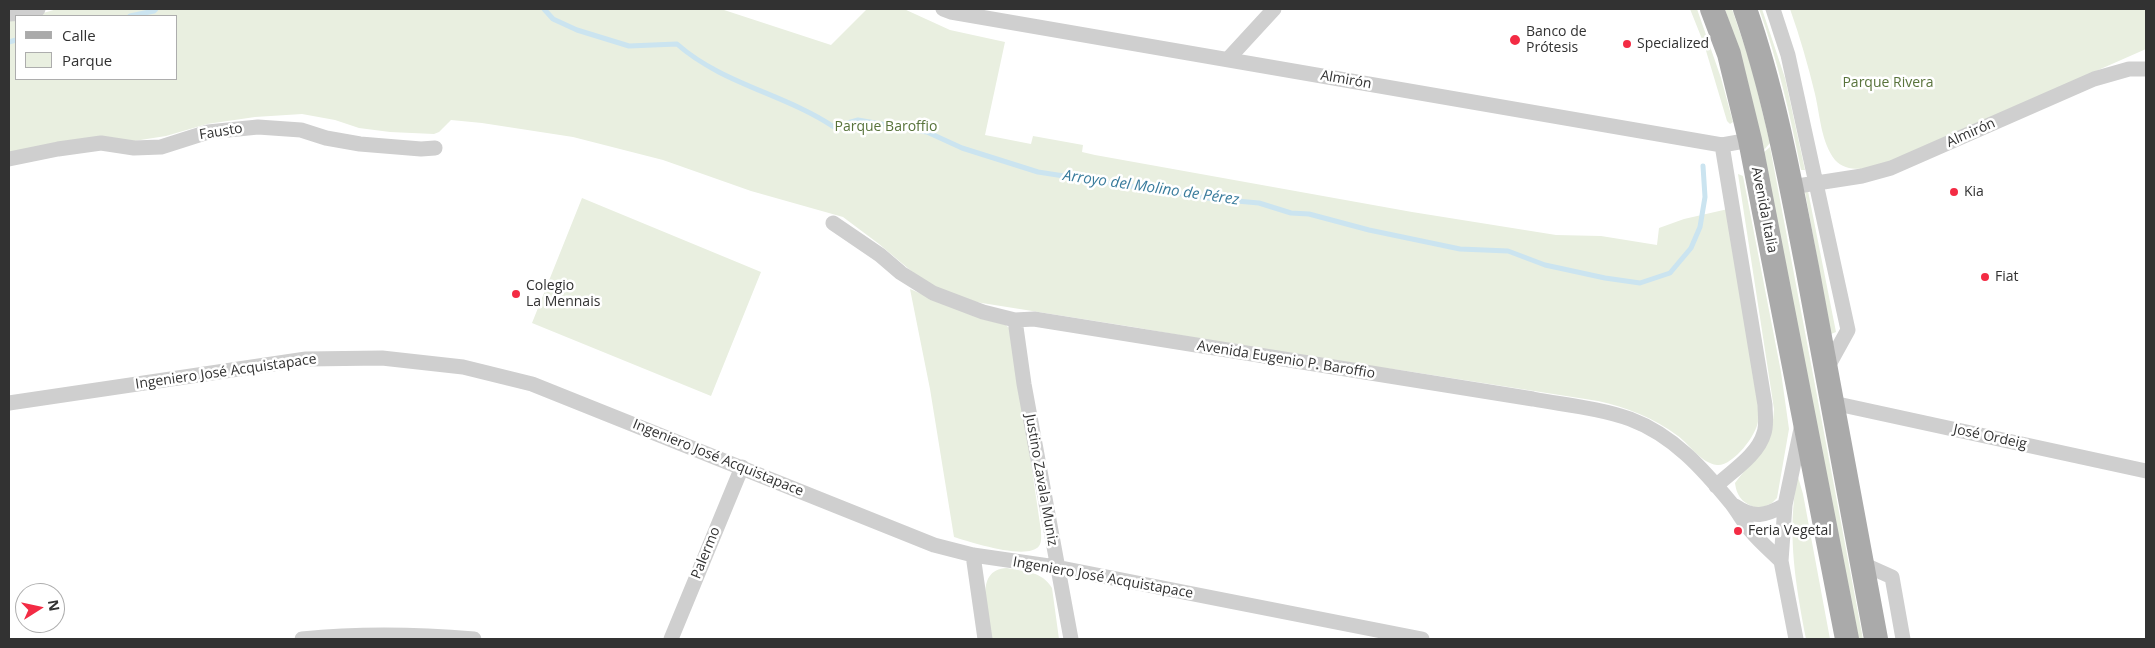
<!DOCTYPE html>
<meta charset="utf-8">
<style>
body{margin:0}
#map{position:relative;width:2155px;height:648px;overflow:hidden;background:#fff;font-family:"Open Sans",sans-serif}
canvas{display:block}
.frame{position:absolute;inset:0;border:10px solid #323232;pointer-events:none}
.legend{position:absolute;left:15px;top:15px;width:162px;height:65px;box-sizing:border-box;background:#fff;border:1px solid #adadad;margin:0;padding:6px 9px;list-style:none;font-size:15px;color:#323232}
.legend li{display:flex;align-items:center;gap:10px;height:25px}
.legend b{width:25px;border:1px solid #adadad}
.north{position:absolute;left:15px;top:583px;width:50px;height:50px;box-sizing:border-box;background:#fff;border:1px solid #adadad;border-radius:50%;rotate:80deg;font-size:14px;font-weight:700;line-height:20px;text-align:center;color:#323232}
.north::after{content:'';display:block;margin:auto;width:18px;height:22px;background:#f32b44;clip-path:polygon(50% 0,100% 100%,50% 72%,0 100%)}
</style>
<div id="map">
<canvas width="2155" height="648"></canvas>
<div class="frame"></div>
<ul class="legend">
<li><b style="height:6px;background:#aaa"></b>Calle</li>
<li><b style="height:14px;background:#e9efe0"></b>Parque</li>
</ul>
<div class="north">N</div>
</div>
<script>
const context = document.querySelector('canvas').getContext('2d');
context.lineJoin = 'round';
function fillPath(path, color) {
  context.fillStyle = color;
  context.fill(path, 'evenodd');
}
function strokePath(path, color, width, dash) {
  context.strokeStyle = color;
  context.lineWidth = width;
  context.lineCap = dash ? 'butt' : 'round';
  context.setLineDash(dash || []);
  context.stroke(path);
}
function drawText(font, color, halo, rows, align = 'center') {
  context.font = font + ' "Open Sans",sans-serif';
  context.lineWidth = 5;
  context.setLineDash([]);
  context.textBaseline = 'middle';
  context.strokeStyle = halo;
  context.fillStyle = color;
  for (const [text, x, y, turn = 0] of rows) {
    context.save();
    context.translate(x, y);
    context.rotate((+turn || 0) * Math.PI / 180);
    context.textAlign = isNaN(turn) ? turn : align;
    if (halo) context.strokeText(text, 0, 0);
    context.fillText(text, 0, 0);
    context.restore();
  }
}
fillPath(new Path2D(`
 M9,9L16,16V79H176V16H33L57,9H721L831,45L867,9H904L950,30L1005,42L985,135L1031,144L1033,136L1083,145L1082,152L1095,155L1412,212L1556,235L1601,236L1657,245L1659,228L1684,219L1728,209C1736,261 1745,312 1752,364C1754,382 1760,403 1758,421C1757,435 1732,467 1717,465C1701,463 1690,445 1678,436C1654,418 1626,407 1598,401L1400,370L1330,361L1133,327L963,300L922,280L879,244L843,217L751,191L663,160L573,137L482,123L451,120L439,132L434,134L390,132L359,128L335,120L302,114L255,117L207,124L166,136L134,141L9,155Z
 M1690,9H1697L1721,78L1733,122L1730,124L1727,121L1704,44Z
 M1725,9H1732L1751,65L1770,143L1764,150L1744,67Z
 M1759,9H1762L1785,78L1805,170H1801C1790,115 1778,61 1759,9Z
 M1790,9H2146V49L1878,167C1865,169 1845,172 1835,160C1821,142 1820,115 1815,94C1808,65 1800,37 1790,9Z
 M1770,147L1863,639H1856L1764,152Z
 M1738,174L1743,176L1781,372L1789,429L1777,498L1772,503L1759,509C1745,504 1737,499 1735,483C1757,453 1772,450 1774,409Z
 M1808,191L1836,332L1831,334L1805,192Z
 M582,198L761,272L711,396L532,323Z
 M910,289L943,303L1004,323L1009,328L1023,408L1041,531C1041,536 1042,542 1039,546C1028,561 970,542 954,537L930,389Z
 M1798,477L1803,494L1830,639H1806C1797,592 1789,547 1794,500C1795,492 1795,483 1798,477Z
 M1007,568C1025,572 1042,571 1052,588L1059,639H992C989,617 972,569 1007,568Z`), '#e9efe0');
strokePath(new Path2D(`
 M544,9L553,19L577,30L629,46L677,44C722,84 785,94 834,127L858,120L927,132L962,148L1038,172L1214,199L1259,203L1291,213L1309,214L1369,230L1460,249L1508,251L1545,265L1605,278L1640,283L1670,273L1691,248L1700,227L1705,197L1703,166
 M130,16L154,11L156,9
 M9,42L16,40`), '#cbe4f0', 5);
strokePath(new Path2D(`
 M943,9L951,12L1722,145L1750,140
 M1773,9L1788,55L1848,330L1827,368
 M9,14L24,13L38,9
 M1228,59L1274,9
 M9,159L58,149L101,143L134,148L161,147L208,132L258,127L301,130L326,138L360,144L421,149L435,148
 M1791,187L1862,176L1891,168L2094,79L2129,69H2146
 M833,223L880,255L901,273L933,293L983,312L1015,320L1034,319L1533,399C1565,405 1599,408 1630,419C1673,435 1703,469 1731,503C1738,512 1744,523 1751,531C1760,542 1771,551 1781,561
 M1015,320L1024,384L1071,639
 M9,403L306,359L382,358L463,367L532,384L934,545L973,555L1056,567L1422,639
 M1833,403L2146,471
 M1716,486C1732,471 1758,455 1764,433C1767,425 1765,413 1765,405L1722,145
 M1735,506C1754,519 1765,516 1785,505
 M973,555L985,639
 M1863,564L1892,577L1903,639
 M302,639C359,633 417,634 474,639
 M671,639L742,467
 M1796,639L1781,561L1785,505L1802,424`), '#cfcfcf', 15);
strokePath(new Path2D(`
 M1712,9L1729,54L1750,140L1847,639
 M1745,9C1774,92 1790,180 1807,267C1831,391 1854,515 1876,639`), '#aaa', 24);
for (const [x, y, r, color] of [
 [1515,40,6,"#f32b44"],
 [1627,44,5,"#f32b44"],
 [1954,192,5,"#f32b44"],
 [1985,277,5,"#f32b44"],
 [516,294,5,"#f32b44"],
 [1738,531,5,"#f32b44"]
]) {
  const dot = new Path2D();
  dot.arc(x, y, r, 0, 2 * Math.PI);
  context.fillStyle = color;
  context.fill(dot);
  strokePath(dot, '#fff', 2);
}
drawText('14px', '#323232', '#fff', [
 ["Banco de",1526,32],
 ["Prótesis",1526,48],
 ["Specialized",1637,44],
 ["Kia",1964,192],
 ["Fiat",1995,277],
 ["Colegio",526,286],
 ["La Mennais",526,302],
 ["Feria Vegetal",1748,531]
], 'left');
drawText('14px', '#323232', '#fff', [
 ["Almirón",1346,80,10],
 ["Fausto",221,132,-9],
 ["Almirón",1971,133,-24],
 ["Avenida Italia",1764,210,79],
 ["Avenida Eugenio P. Baroffio",1286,360,9],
 ["Ingeniero José Acquistapace",226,372,-8],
 ["José Ordeig",1990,437,12],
 ["Ingeniero José Acquistapace",718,458,22],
 ["Justino Zavala Muniz",1041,480,80],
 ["Palermo",706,553,-68],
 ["Ingeniero José Acquistapace",1103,578,10]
]);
drawText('14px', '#58733b', '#fff', [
 ["Parque Rivera",1888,83],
 ["Parque Baroffio",886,127]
]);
drawText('italic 15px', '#387b9c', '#fff', [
 ["Arroyo del Molino de Pérez",1151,188,8]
]);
</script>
